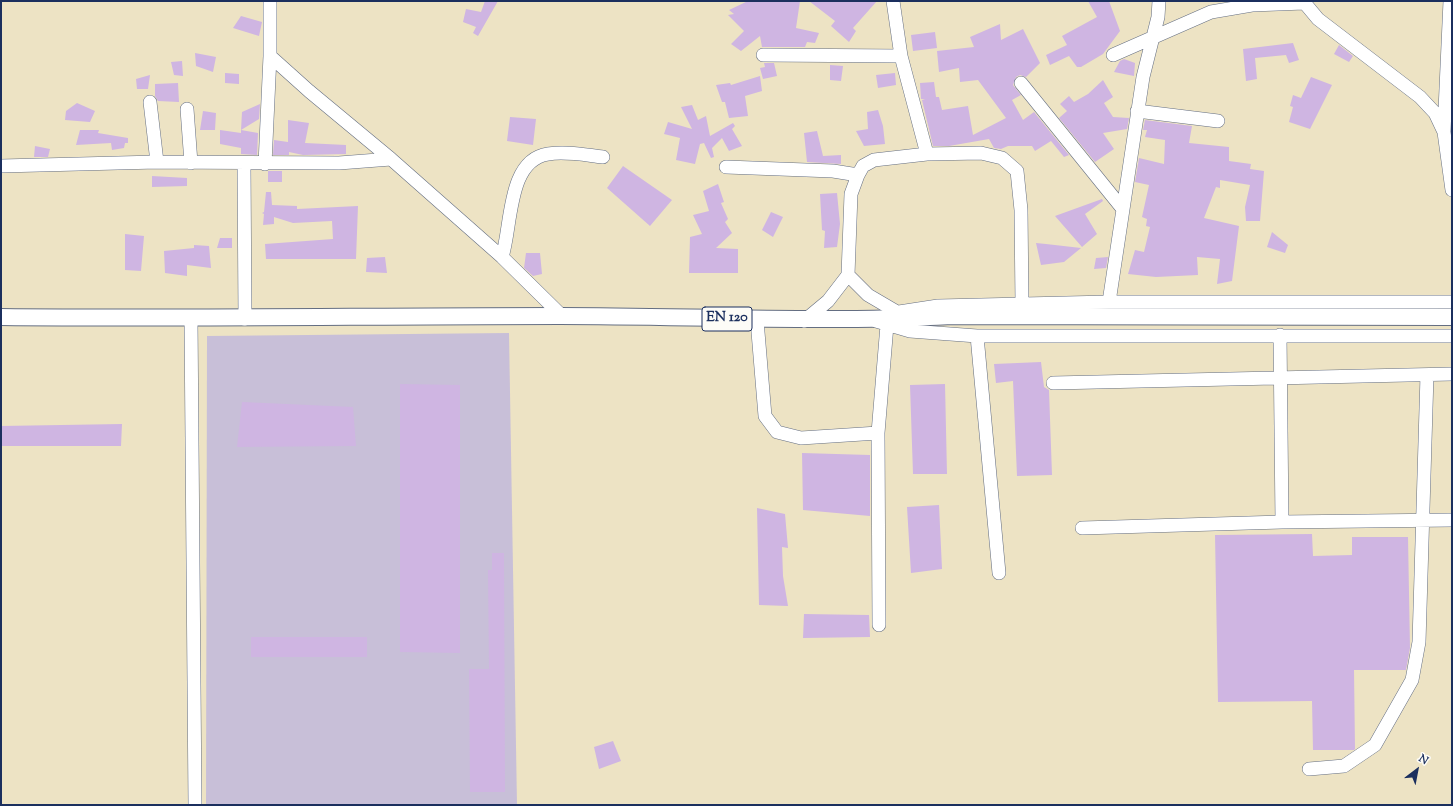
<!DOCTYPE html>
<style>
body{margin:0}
#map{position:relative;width:1453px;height:806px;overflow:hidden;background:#ede3c4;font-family:"Sorts Mill Goudy",serif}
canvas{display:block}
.frame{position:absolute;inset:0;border:2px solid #1b2f5e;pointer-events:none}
.north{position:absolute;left:1397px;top:750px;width:40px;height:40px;-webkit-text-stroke:3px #fdfcf7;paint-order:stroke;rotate:32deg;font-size:11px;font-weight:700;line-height:16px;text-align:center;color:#1b2f5e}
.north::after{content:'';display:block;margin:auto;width:14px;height:18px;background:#1b2f5e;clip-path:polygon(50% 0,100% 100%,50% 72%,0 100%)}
</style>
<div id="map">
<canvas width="1453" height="806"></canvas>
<div class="frame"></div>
<div class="north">N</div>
</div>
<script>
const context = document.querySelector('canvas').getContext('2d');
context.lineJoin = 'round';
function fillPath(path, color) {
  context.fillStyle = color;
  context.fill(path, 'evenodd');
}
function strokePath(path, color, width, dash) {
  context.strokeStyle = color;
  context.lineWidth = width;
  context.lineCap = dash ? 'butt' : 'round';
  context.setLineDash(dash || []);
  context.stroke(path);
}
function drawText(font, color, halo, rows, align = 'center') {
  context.font = font + ' "Sorts Mill Goudy",serif';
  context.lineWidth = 3;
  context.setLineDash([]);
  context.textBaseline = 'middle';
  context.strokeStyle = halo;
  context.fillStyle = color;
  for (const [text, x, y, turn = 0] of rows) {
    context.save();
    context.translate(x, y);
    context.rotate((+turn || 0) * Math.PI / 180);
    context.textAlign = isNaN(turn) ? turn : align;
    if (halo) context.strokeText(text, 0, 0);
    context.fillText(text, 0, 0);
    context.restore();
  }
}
fillPath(new Path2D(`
 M509,333L517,805H206L207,336Z`), '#c8bfd8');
fillPath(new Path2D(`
 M485,1H498L478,36L473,33L476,27L463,22L466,9L481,12Z
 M748,1H800L796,28L819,33L815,43L807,42L805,47H762L760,36L741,51L731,44L744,31L728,15L734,14L729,10Z
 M809,1H877L853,28L856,31L849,42L831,26L835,21Z
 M1088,1H1109L1120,31L1103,54L1081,67H1077L1069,56L1050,65L1046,55L1067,45L1062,36L1097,17Z
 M241,16L262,22L259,36L233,28Z
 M1000,24L1001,40L1023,29L1040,63L1026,77L1020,75L1016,77L1013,85L1021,95L1012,100L1023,120L1034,112L1069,155L1064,157L1051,141L1035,151L1032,146H1008L1001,149L994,148L989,139L949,146H933L922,100L925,99H921L920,83L934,82L936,97H939L942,110L968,106L973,135L1006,118L978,80L960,82L959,68L939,72L937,51L974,47L970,37Z
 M935,32L937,48L913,51L911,35Z
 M1293,43L1299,60L1289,63L1286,55L1255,58L1257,79L1246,81L1243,49Z
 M1339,45L1353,56L1349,62L1334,54Z
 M195,53L216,57L213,72L196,66Z
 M1124,59L1135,63L1134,76L1114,72L1120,61Z
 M182,61L183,76L174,75L171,62Z
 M764,63H774L777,76L763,79L760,68L765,67Z
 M830,65L843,66L841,81L830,80Z
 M225,73L239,74V84L225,83Z
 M895,73L896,85L878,88L876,75Z
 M150,75L148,89H137L136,79Z
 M760,76L762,91L745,96L748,116L729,118L725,102H722L716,85L730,83L731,85Z
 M1311,77L1332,85L1310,129L1289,122L1293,107L1290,106L1293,95L1301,98Z
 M1103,80L1113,97L1104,103L1113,117L1129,118L1127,129L1103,133L1114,149L1095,162L1059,118L1067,111L1060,104L1069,96L1074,102L1088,94Z
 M178,83L179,102L158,101L155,96V84Z
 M77,103L95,111L90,122L65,120L66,111Z
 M260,104L259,119L241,130L242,112Z
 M692,105L698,120L706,116L710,136L733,123L735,126L732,129L742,146L729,151L722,138L712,148L714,157L711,158L704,143L700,144L695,164L676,160L680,138L664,134L668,122L692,129L681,107Z
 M878,110L883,126L885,144L864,146L856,131L868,129L867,112Z
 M203,111L216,113L215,130H200Z
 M510,117L536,119L533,145L507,141Z
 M288,120L309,123L305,143L346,145V154L303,155L289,152V155H273L274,140L288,142Z
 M1145,120L1192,126L1189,143L1229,147V161L1251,164L1250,169L1264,171L1260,221H1246L1245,207L1250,185L1220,180V188L1216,187L1204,218L1239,226L1232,281L1217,284L1220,259L1197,257L1198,275L1156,277L1128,274L1135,250L1144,252L1150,227L1146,226L1147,219L1142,217L1149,185L1135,182L1139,158L1164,164L1165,140L1145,137L1147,130H1143Z
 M80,130H99L98,133L128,138V143H125L124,148L112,150L111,143L76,145Z
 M220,130L241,133V130L258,133L257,155L241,154V148L220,144Z
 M817,131L823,156L841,155V164L807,162L804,133Z
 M35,146L50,149L48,157H34Z
 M623,166L672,200L650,226L607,188Z
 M268,171H282V182H268Z
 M152,176L187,178V186L152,187Z
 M718,184L724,202L721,203L728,219L725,222L732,233L716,248L738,249V273H689L690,237L702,234L693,215L709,211L703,191Z
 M266,192H271L272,205L297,206V209L358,206L356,259H266L265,244L333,239L332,221L293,223L274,217V224L263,225L264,214L262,213L264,212Z
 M837,193L840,224L837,247L824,248L825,231L822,230L820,194Z
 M1102,199L1103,201L1085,214L1097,234L1082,247L1055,216Z
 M771,212L783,217L773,237L762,230Z
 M1272,232L1288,245L1285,253L1267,247Z
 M125,234L144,236L141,271L125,270Z
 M220,238H232V248H217Z
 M1036,243L1046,244L1081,248L1064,262L1041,265Z
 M194,245L209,246L211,268L187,265V276L165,273L164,251L194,248Z
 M526,253H540L542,274L533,276L524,268Z
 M385,257L387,273L366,272L367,258Z
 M1108,257L1106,268L1094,269L1096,258Z
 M1041,362L1044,387L1049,390L1052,475L1017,476L1013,381L996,383L994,364Z
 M400,384L460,385V653L400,652Z
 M945,384L947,474H913L910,385Z
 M242,402L353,407L356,446L237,447Z
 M122,424L121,446H1V426Z
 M802,453L870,455V516L803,510Z
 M939,505L942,569L911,573L907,507Z
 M757,508L785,514L788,548L782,547L783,576L788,606L759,605Z
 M1312,534L1313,556L1352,555V537H1408L1410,648L1406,670H1354L1355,749L1354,750H1313L1312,701L1218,702L1215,535Z
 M492,553H504L505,792H470L469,669H489L488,570H492Z
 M804,614L869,615L870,637L803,638Z
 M251,637H367V657H251Z
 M613,741L621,761L599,769L594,747Z`), '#cfb5e2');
const minor = new Path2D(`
 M893,1L901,56L927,154
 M1303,1L1318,19L1420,97L1435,113L1444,132
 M1450,1L1444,132L1452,190
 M763,55L901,56
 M1113,55L1211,12L1252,5L1304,3
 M270,56L309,91L391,159
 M1021,83L1122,208
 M150,102L157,162
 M187,109L191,163
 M1137,111L1218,121
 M244,164L245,319
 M265,164L270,56V1
 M1,166L157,162L339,163L391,159L502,257L562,316
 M726,167L833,171L858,175
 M502,257C512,226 507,160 548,154C566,151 585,155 603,157
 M848,275L868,295L897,312
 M1109,302L1143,77L1158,17L1159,1
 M899,312L938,306L1109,302H1452
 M191,319L195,805
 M757,320L765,416L777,432L801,438L878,433
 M804,321L828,301L848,275L851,194L858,175L863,166L874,160L927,154L981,153L1002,158L1017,171L1021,210L1022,304
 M876,321L910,331L977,336H1452
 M1280,335L1282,522
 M977,336L999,573
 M1053,383L1452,374
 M1082,528L1282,522L1452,520
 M879,625L878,433L887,325
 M1309,769L1344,766L1375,745L1412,680L1419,642L1427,375`);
const major = new Path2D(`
 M1,317C187,319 374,316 560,316C691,316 821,323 952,316L1452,317`);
strokePath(minor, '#646e82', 14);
strokePath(major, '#646e82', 18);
strokePath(minor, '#fff', 13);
strokePath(major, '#fff', 16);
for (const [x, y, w] of [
 [727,319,50]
]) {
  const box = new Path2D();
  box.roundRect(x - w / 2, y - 12, w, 24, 3);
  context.fillStyle = '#fdfcf7';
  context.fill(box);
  strokePath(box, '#1b2f5e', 1);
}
drawText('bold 14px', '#1b2f5e', null, [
 ["EN 120",727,319]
]);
</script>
